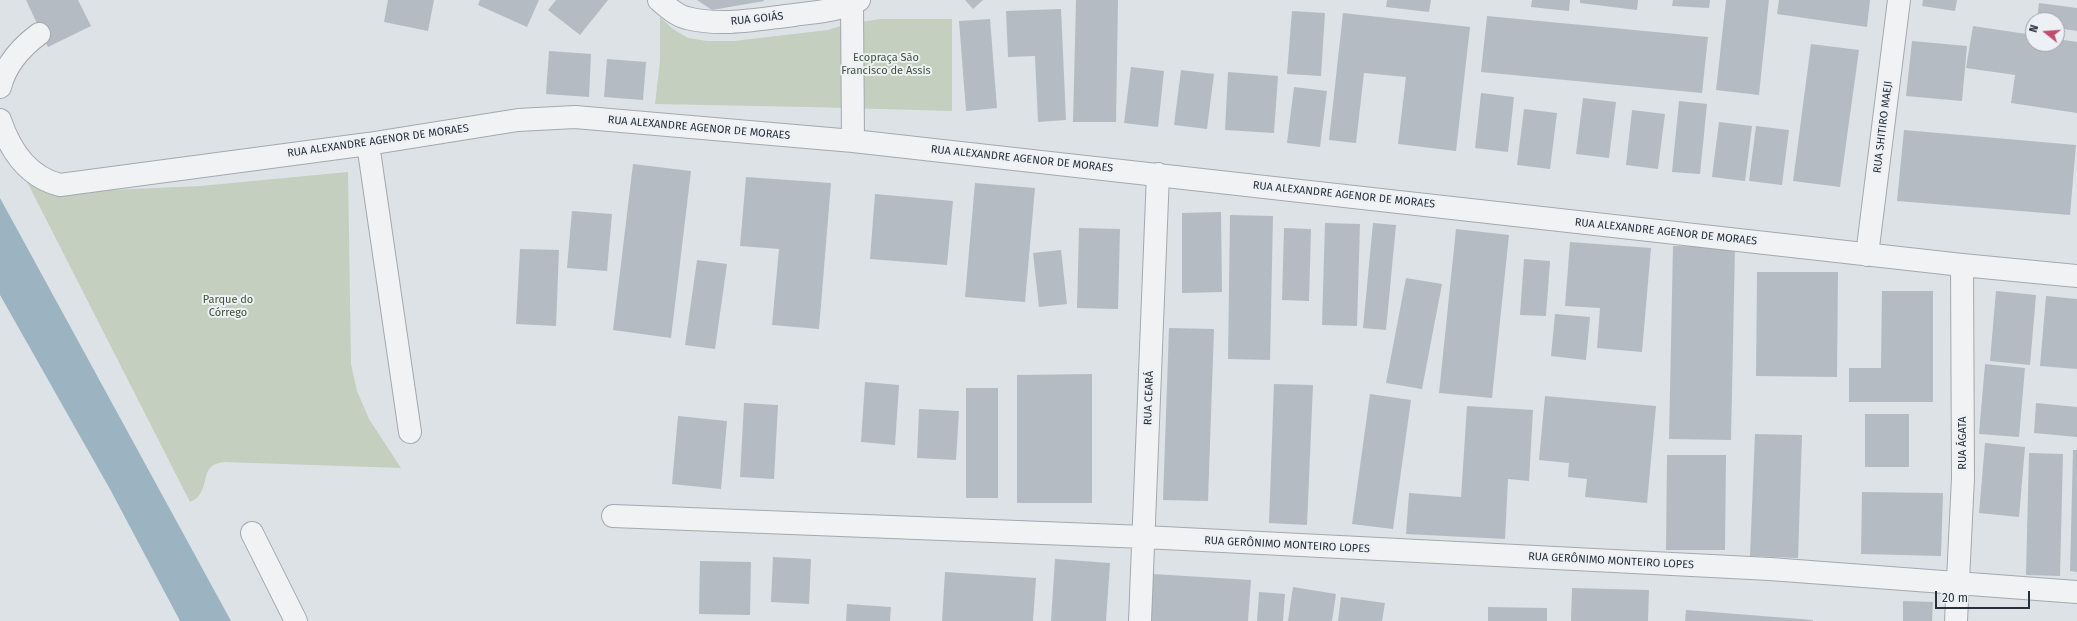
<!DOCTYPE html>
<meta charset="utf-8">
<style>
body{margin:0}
#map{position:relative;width:2077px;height:621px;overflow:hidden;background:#dde2e6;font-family:"Fira Sans",sans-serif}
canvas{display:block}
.north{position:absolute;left:2025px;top:12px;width:40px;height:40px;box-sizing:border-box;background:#edf0f4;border:1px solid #9ea4aa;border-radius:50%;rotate:287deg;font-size:11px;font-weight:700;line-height:16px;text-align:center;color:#28313b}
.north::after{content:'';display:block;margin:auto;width:14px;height:18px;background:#c04d6c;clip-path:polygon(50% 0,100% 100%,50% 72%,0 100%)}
.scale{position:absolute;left:1935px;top:591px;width:95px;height:18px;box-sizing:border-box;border:2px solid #28313b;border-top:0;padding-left:5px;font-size:12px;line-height:14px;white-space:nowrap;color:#28313b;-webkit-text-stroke:3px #edf0f4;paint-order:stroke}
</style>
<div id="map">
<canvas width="2077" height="621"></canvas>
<div class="north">N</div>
<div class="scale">20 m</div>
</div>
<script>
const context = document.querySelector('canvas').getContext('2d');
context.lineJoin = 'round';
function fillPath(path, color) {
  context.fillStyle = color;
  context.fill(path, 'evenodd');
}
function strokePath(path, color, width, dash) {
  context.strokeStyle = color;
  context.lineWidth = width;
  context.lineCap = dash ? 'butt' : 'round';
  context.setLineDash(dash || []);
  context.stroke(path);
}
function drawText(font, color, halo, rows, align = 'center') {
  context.font = font + ' "Fira Sans",sans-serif';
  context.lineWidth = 4;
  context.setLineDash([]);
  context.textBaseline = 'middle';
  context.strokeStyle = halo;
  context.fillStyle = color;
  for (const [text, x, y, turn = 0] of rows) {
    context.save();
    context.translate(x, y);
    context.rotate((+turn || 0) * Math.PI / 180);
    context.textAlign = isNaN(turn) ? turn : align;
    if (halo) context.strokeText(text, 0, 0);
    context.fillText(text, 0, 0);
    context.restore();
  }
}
fillPath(new Path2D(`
 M660,17L673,29L688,38L707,41H734L828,30L847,24L881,19H952V111L808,107L655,104L660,61Z
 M348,172L351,364L357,391L369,419L401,468L224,462C201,465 209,480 200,494C198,498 194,500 190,502L23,174L88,191L200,186Z`), '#c5cfbf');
fillPath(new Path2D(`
 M0,198L231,621H180L111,491L0,295Z`), '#9cb3c2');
fillPath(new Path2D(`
 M26,0H78L91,26L48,47Z
 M388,0H434L428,31L384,22Z
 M480,0H539L527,27L478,5Z
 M556,0H608L580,35L548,10Z
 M697,0H764V1L712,10Z
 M965,0H983L973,9Z
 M1076,0H1118L1116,122H1073Z
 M1387,0H1431L1429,12L1386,7Z
 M1532,0H1570L1569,11L1531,7Z
 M1580,0H1638L1637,10L1580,3Z
 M1673,0H1710L1709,8L1672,6Z
 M1726,0H1769L1759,95L1716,90Z
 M1779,0H1870L1867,27L1777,14Z
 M1923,0H1957L1955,11L1922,6Z
 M2039,3L2077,8V31L2057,28V20H2037Z
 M1061,9L1066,120L1038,122L1035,56L1008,57L1006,11Z
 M1292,11L1325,13L1321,76L1287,74Z
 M1343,13L1470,27L1456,151L1398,144L1406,77L1364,73L1356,143L1329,140Z
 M1487,16L1708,37L1702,93L1481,72Z
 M990,19L997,108L966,111L959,21Z
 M1973,26L2033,35V44H2057V39L2077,42V113L2011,103L2015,75L1966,68Z
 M1912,41L1967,46L1962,101L1906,96Z
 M1811,44L1859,50L1840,187L1793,181Z
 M549,51L591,54L589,97L546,94Z
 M607,59L646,62L643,100L604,97Z
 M1131,67L1164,71L1158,127L1124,123Z
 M1181,70L1214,74L1207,129L1174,125Z
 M1228,72L1278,76L1274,133L1225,130Z
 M1294,87L1327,91L1320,147L1287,143Z
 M1481,93L1514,97L1508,152L1475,148Z
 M1583,98L1616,102L1609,158L1576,154Z
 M1679,101L1707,104L1700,174L1672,172Z
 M1524,109L1557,113L1550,169L1517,165Z
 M1632,110L1665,114L1658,169L1626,165Z
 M1719,122L1752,126L1745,181L1712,177Z
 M1756,126L1789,130L1782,185L1749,181Z
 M1904,130L2076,145L2070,215L1897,201Z
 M633,164L691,171L671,338L613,330Z
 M746,177L831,183L819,329L772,325L779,249L740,246Z
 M975,183L1035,188L1025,302L965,297Z
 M875,194L953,201L947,265L870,259Z
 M572,211L612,214L607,271L567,268Z
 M1221,212L1222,292L1182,293V213Z
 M1230,215L1273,216L1270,360L1228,359Z
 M1325,223L1360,224L1357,326L1322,325Z
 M1373,223L1396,225L1386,330L1363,328Z
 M1079,228L1120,229L1118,309L1077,308Z
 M1284,228L1311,229L1309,301L1282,300Z
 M1456,229L1509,235L1492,398L1439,393Z
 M1570,242L1651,248L1642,352L1597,348L1600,308L1565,306Z
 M1673,246L1735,247L1731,440L1669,439Z
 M520,249L559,250L556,326L516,324Z
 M1061,250L1067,304L1039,307L1033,253Z
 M1524,259L1550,261L1546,316L1520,315Z
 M697,260L727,264L715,349L685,345Z
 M1757,272H1838L1837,377L1756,376Z
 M1406,278L1442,284L1422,389L1386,383Z
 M1882,291H1933V402H1849V368H1881Z
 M1996,291L2036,295L2030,365L1990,361Z
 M2046,296L2077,299V369L2040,366Z
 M1555,314L1590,317L1586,360L1551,356Z
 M1169,328L1214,329L1208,501L1163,500Z
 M1985,364L2025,368L2019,437L1979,434Z
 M1092,374V503H1017V375Z
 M865,382L899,385L895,445L861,442Z
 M1274,384L1313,385L1307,525L1269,523Z
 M966,388H998V498H966Z
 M1370,394L1411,400L1393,529L1352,524Z
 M1545,396L1656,406L1647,503L1585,497L1587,479L1568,477L1569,463L1539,460Z
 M744,403L778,405L774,479L740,477Z
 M2036,403L2077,407V437L2034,433Z
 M1467,406L1533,410L1529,481L1508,479L1505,539L1406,534L1409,493L1461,497Z
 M919,409L959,411L956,460L917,458Z
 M1865,414H1909V467H1865Z
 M678,416L727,421L721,489L672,484Z
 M1755,434L1802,435L1798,558L1750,556Z
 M1985,443L2025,447L2019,517L1979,513Z
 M2073,450H2077V572L2070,571Z
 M2029,453L2063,454L2060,576L2026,575Z
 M1667,455H1726L1725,550H1666Z
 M1862,492L1943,493L1941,556L1861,554Z
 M773,557L811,559L809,604L771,602Z
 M1055,559L1110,563L1106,621H1051Z
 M700,561L751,562L750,615L699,614Z
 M945,572L1036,578L1033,621H942Z
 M1153,574L1251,580L1248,621H1150Z
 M1293,587L1336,594L1332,621H1288Z
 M1572,588L1649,590L1648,621H1571Z
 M1259,592L1285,594L1283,621H1257Z
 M1341,597L1385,603L1382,621H1338Z
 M1903,601L1933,602L1932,621H1903Z
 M847,604L891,607L890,621H846Z
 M1488,607L1547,608V621H1488Z
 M1686,610L1813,620V621H1685Z`), '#b5bbc2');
const street = new Path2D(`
 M659,0C667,7 677,16 687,18C722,27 759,19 794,15C815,12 840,11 859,0
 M852,4L853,141
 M0,87C6,64 20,48 39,34
 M0,120C10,150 28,177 60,185L368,144L518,120L575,117L853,141L1962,265L2077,276
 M368,144L410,432
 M1867,255L1899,0
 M613,516L1144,537L1770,569L2077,592
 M252,533L296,621
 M1140,621L1158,174
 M1956,621L1963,478L1962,265`);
strokePath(street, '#a3a9af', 24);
strokePath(street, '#f0f2f4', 22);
drawText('11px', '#28313b', '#edf0f4', [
 ["RUA GOIÁS",757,19,-6],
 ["RUA SHITIRO MAEJI",1883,127,-83],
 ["RUA ALEXANDRE AGENOR DE MORAES",699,128,5],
 ["RUA ALEXANDRE AGENOR DE MORAES",378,141,-8],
 ["RUA ALEXANDRE AGENOR DE MORAES",1022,159,6],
 ["RUA ALEXANDRE AGENOR DE MORAES",1344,195,6],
 ["RUA ALEXANDRE AGENOR DE MORAES",1666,232,6],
 ["RUA CEARÁ",1149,398,-88],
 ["RUA ÁGATA",1963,443,-90],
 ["RUA GERÔNIMO MONTEIRO LOPES",1287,545,3],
 ["RUA GERÔNIMO MONTEIRO LOPES",1611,561,3]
]);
drawText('11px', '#405537', '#edf0f4', [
 ["Ecopraça São",886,58],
 ["Francisco de Assis",886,71],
 ["Parque do",228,300],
 ["Córrego",228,313]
]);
</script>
